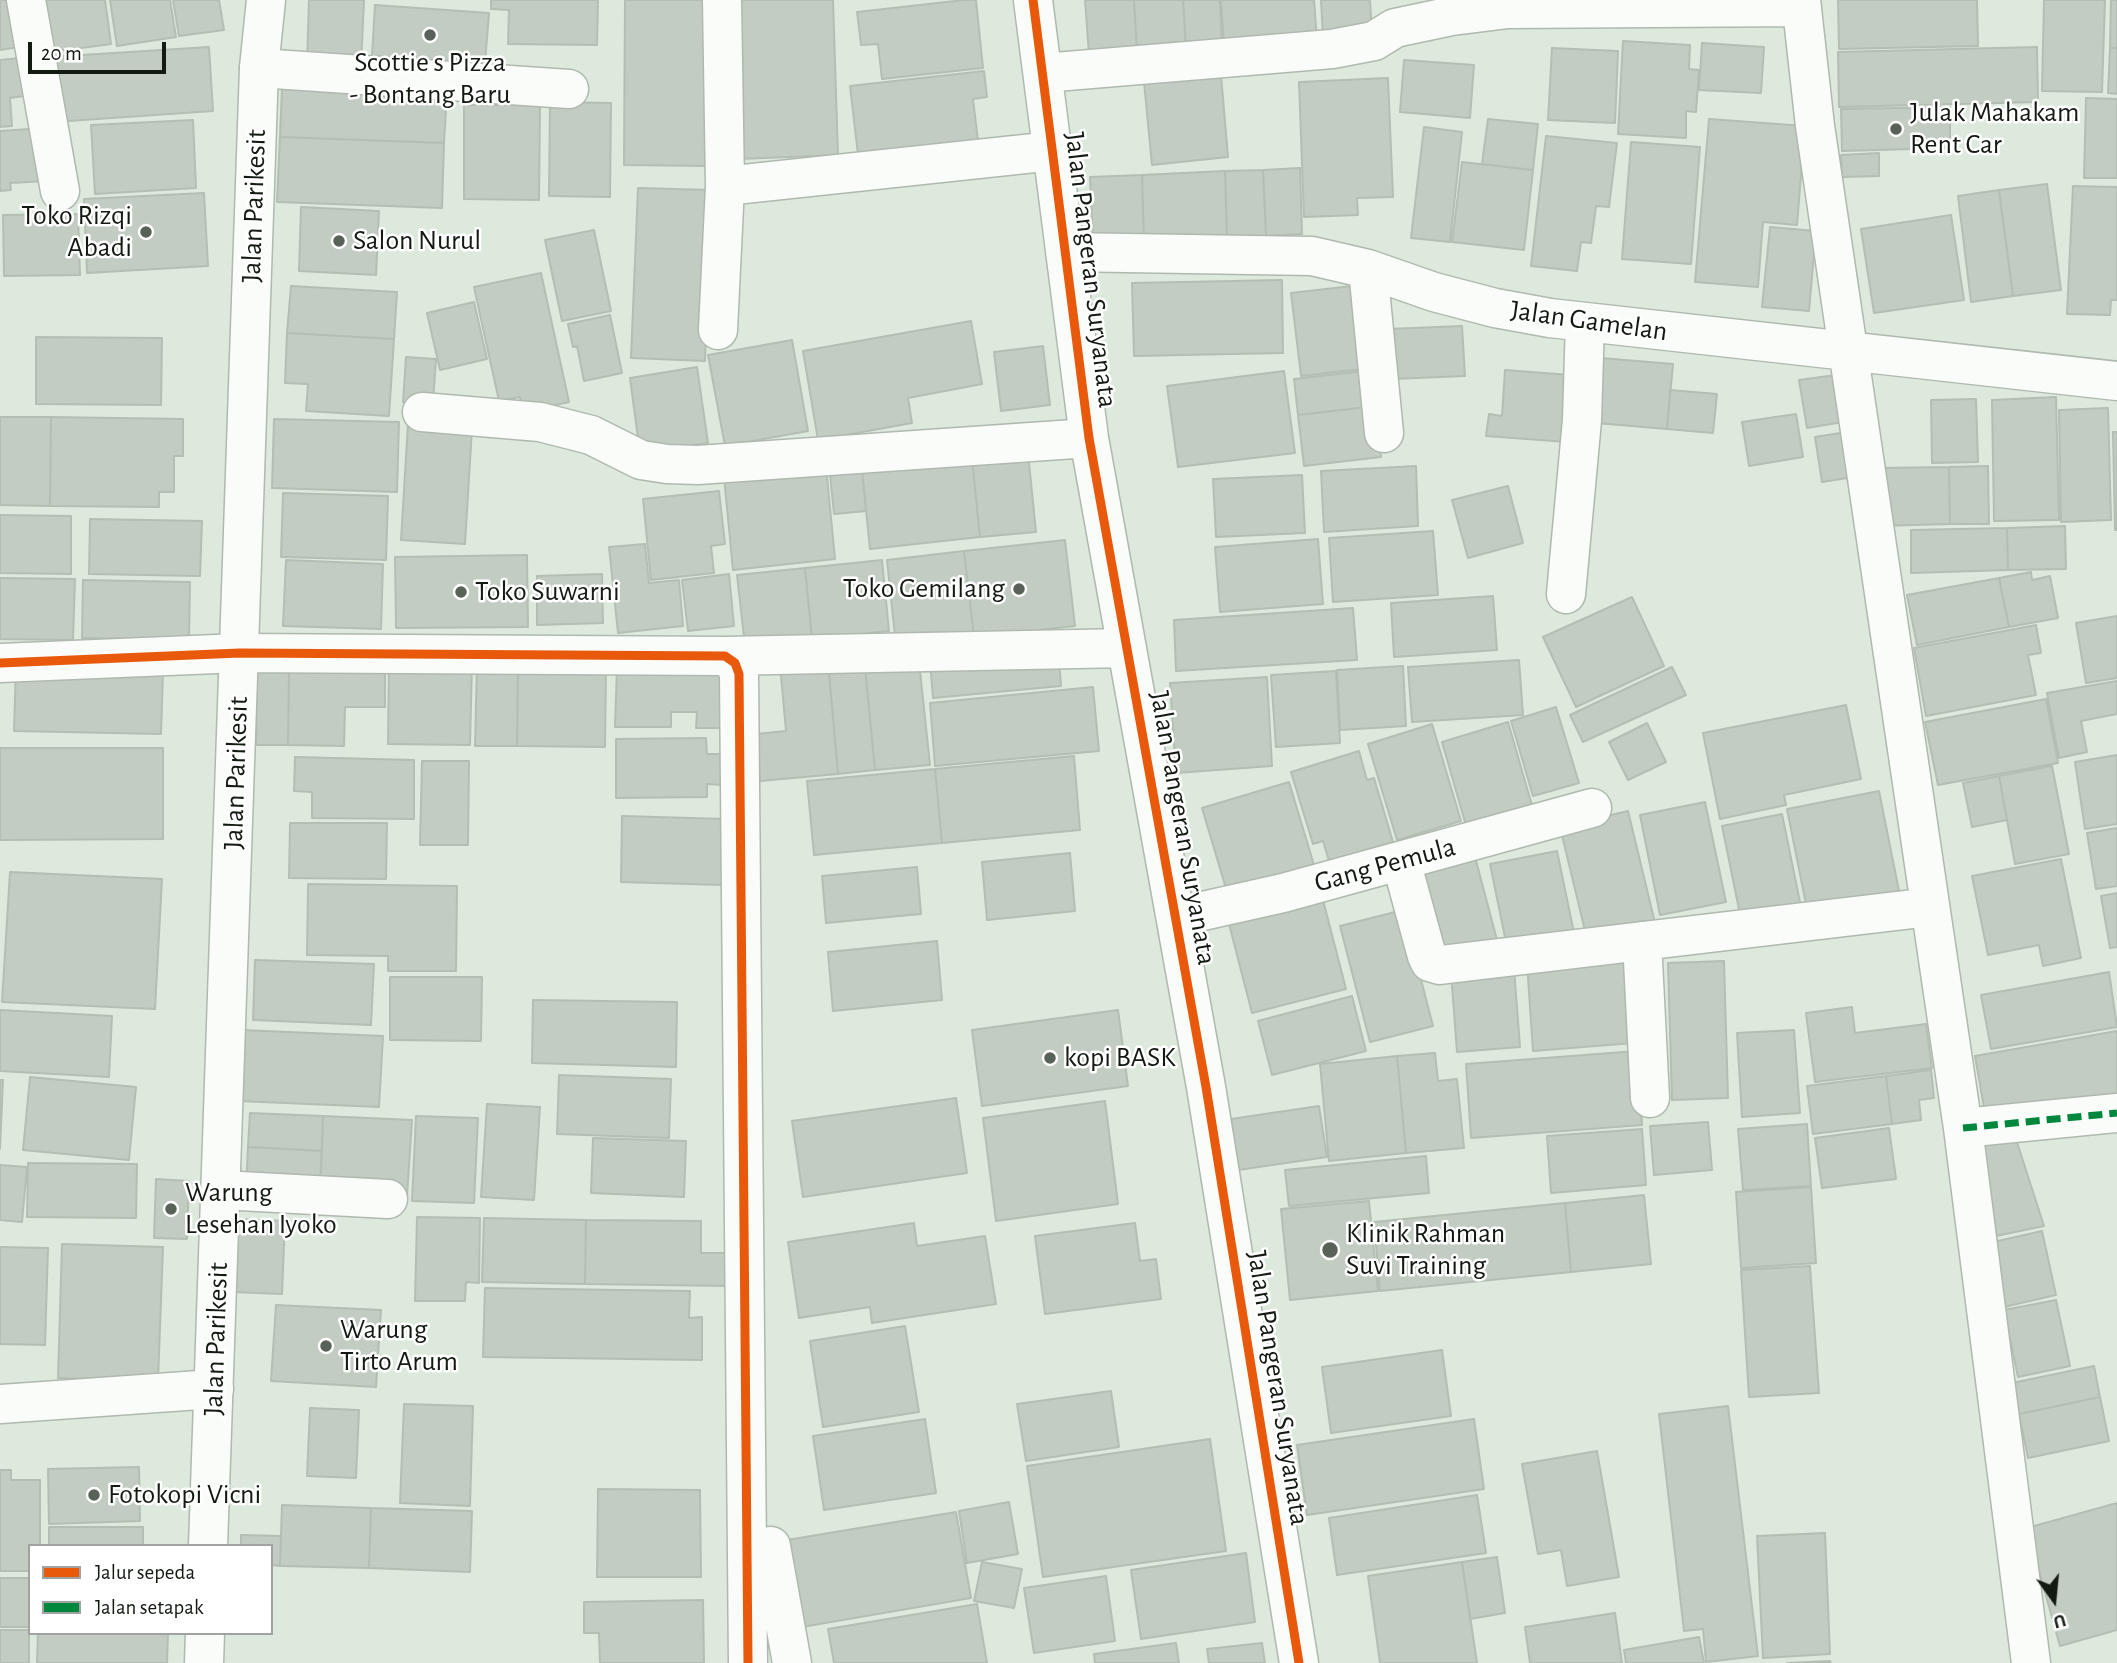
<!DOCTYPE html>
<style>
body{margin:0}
#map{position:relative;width:2117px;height:1663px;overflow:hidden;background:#dde9dc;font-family:"Alegreya Sans",sans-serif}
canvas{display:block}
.legend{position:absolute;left:28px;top:1544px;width:245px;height:91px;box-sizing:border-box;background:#fff;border:2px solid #a0a3a0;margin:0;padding:9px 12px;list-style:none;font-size:21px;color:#121a12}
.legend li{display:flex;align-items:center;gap:14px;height:35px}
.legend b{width:35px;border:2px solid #a0a3a0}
.north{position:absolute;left:2019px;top:1565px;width:70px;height:70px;-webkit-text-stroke:5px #fff;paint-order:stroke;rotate:165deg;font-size:19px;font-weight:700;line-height:28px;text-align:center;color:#121a12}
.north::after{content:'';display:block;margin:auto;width:24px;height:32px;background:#121a12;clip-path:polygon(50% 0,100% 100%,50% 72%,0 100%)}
.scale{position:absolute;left:28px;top:42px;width:138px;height:32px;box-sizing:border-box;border:4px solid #121a12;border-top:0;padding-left:9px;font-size:21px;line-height:24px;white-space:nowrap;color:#121a12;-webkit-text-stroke:5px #fff;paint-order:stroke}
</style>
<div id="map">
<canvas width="2117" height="1663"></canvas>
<ul class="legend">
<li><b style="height:9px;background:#e8590c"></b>Jalur sepeda</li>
<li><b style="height:9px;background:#00873e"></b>Jalan setapak</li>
</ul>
<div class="north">U</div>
<div class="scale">20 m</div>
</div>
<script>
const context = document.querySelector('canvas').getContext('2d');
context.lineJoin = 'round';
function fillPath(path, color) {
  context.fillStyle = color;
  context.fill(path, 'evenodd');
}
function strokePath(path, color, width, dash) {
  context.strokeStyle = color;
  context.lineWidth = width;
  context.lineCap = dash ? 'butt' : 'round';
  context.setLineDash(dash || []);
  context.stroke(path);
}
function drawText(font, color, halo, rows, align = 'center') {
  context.font = font + ' "Alegreya Sans",sans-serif';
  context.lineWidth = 5;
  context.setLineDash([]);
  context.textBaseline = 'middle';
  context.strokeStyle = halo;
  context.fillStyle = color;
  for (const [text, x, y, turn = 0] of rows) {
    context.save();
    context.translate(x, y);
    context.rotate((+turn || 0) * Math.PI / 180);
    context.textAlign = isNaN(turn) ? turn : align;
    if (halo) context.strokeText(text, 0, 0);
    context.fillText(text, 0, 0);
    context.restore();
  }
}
const building = new Path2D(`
 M0,0H14L19,47L0,50Z
 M43,0H105L111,44L51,52Z
 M110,0H170L176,37L117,46Z
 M173,0H219L224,30L179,36Z
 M309,0H364L361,65L307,63Z
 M491,0H598L597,45L508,44L509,10L491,9Z
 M625,0H710L708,166L624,165Z
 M734,0H833L838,155L739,159Z
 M964,0H976L983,68L882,79L878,44L861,45L857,12Z
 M1085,0H1134L1137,51L1089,54Z
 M1134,0H1183L1186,48L1137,51Z
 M1183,0H1220L1222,45L1186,48Z
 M1221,0H1314L1317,39L1224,45Z
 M1321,0H1370L1372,34L1323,37Z
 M1838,0H1977L1978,46L1839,49Z
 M2044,0H2105L2102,92L2042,91Z
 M2111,0H2117V48H2110Z
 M375,5L489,13L485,63L372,56Z
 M1623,41L1690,45L1689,69L1699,70L1696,112L1686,111V138L1618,134Z
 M1702,43L1764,47L1761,93L1699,90Z
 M209,47L213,111L54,122L50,57Z
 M2037,47L2038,102L1839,107L1838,52Z
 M1552,48L1618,51L1615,123L1548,120Z
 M2110,48H2117V94L2108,93Z
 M21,58L24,96L10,98L12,126L0,127V60Z
 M1404,60L1474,65L1470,118L1400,112Z
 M984,71L987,97L973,99L979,149L859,163L850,86Z
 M1221,75L1228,157L1152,165L1144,82Z
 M1388,78L1393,197L1357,198L1358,215L1304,217L1299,82Z
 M282,87L447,93L444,143L280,137Z
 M2086,98L2117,99V178H2084Z
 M550,102L611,103L610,197L549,196Z
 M464,105H540L539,200L464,199Z
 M1950,107V148L1842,151L1841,109Z
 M1488,119L1538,124L1533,170L1482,164Z
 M1709,119L1805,126L1797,225L1763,222L1758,287L1695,282Z
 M193,120L196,188L95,194L91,125Z
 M1424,127L1462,132L1450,242L1411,238Z
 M44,128L48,181L10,183L11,190L0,191V131Z
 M1546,136L1617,143L1609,207L1596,206L1591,243L1581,242L1577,271L1531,266Z
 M280,137L444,143L442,208L277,202Z
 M1631,142L1700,147L1691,264L1622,259Z
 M1879,153V176L1842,177L1841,155Z
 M1462,162L1533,170L1524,250L1452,242Z
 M1300,168L1302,234L1266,236L1263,170Z
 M1263,170L1266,236L1227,237L1225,171Z
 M1225,171L1227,237L1144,240L1142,175Z
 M1142,175L1144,240L1093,243L1090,177Z
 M2047,184L2061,290L2013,296L1999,190Z
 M2073,186L2117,187V300H2111L2110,315L2067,314Z
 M638,188L711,190L705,361L631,358Z
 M1999,190L2013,296L1971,302L1958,196Z
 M204,193L208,266L87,273L84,199Z
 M301,207L379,211L376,275L299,271Z
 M78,214L80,275L4,276L3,215Z
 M1951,215L1964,300L1874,313L1861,229Z
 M1770,227L1816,231L1809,311L1762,307Z
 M594,230L611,311L562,321L545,240Z
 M541,273L569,402L523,412L520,397L499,401L474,287Z
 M1282,280L1283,353L1134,356L1132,283Z
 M291,286L397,292L394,339L287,333Z
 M1352,286L1362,369L1301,376L1291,293Z
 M474,302L487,359L440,370L427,313Z
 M610,315L622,373L584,381L577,346L573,347L568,324Z
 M971,321L982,384L908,398L912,423L818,440L803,351Z
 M1462,326L1465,376L1391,379L1389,329Z
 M287,333L394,339L389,416L306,411L308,384L285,383Z
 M36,337L162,338L161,405L36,404Z
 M792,340L808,431L725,446L708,355Z
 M1043,346L1050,405L1001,411L994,352Z
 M406,357L436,359L433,403L403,402Z
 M1601,358L1673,364L1667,429L1596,423Z
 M697,367L708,443L640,453L630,378Z
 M1372,370L1376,406L1298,415L1294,379Z
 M1505,370L1571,375L1567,442L1486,436L1489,414L1502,416Z
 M1284,371L1295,453L1178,467L1167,386Z
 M1836,375L1843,422L1807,428L1799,380Z
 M1670,390L1717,394L1713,433L1667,429Z
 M2056,397L2059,520L1994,521L1992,400Z
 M1976,399L1978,462L1932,463L1931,400Z
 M1376,406L1381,457L1304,466L1298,415Z
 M2108,408L2111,520L2061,522L2059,410Z
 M1796,414L1803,457L1749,466L1742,422Z
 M0,417H51L50,506L0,505Z
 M51,417L183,419V456H174V492H159V507L50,506Z
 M274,419L399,422L397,492L272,488Z
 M408,424L472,428L465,544L401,540Z
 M1853,431L1860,476L1822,482L1815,437Z
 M2113,432H2117V530H2115Z
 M1028,453L1036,532L980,537L972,459Z
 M972,459L980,537L870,549L862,470Z
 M826,466L835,559L733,570L724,477Z
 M1416,466L1418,526L1324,532L1321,471Z
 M1988,466L1989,524H1950L1949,467Z
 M1949,467L1950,524L1879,526L1878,468Z
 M862,470L866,511L834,514L830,474Z
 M1302,475L1305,533L1216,537L1213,479Z
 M1508,486L1523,543L1468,558L1452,500Z
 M719,491L725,544L711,546L714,573L651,580L643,499Z
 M283,493L388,496L386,560L281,557Z
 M0,515L71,516V574L0,573Z
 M90,519L202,521L200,576L89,574Z
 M2065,526L2066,569L2008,570L2007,528Z
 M2007,528L2008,570L1911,573V530Z
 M1433,531L1438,595L1333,602L1329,538Z
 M1318,539L1323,604L1220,612L1215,547Z
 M1065,540L1075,626L974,637L964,551Z
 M645,544L649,583L679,580L683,626L618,633L609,547Z
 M964,551L974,637L896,646L887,560Z
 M527,555L528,627L396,628L395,557Z
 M286,560L383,564L381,629L283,626Z
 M882,560L889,631L812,639L805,568Z
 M805,568L812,639L745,646L737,575Z
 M2031,572L2032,580L2050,576L2058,618L2009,627L1999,578Z
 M602,574L603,623L537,625V576Z
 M729,574L734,626L688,631L682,580Z
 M0,578L75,579L73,640L0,639Z
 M1999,578L2009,627L1917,645L1907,595Z
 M83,580L190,582L189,640L82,638Z
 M1493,596L1497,650L1394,657L1391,603Z
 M1632,597L1664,666L1576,707L1543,637Z
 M1353,608L1357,660L1176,671L1174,620Z
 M2117,616V678L2086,683L2076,623Z
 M2036,625L2041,653L2028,655L2036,695L1926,716L1914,648Z
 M929,649L1059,659L1061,686L933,698Z
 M918,652L930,765L875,770L864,657Z
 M864,657L875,770L838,774L828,661Z
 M1519,660L1523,715L1412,722L1408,667Z
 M828,661L838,774L760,781L756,734L786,731L780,665Z
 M389,662L472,663L470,745L388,744Z
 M477,663L518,664L517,746H475Z
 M518,664L606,665L605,747L517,746Z
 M1403,666L1406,726L1340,730L1337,670Z
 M16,667L163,671L161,734L14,731Z
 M617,667L723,668L721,728H696L697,712H671V727H615Z
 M1672,667L1686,695L1583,742L1570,715Z
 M257,670H289L288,745H256Z
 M289,670L385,671V707H345L344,746L288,745Z
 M1336,671L1340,743L1276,747L1271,675Z
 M1267,677L1272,766L1176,773L1170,683Z
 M2117,681V714L2081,721L2087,752L2059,758L2047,693Z
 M1093,687L1099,751L935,766L930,703Z
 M2046,699L2058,763L1938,785L1925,722Z
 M1846,705L1861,779L1784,795L1786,805L1720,819L1703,733Z
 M1556,707L1579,783L1533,796L1511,721Z
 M1508,722L1533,809L1467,829L1442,742Z
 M1647,723L1666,762L1628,780L1609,742Z
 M1432,724L1461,821L1397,840L1368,744Z
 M706,738L707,754H724V785L707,784V797L616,798V739Z
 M0,748H163V839L0,840Z
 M1359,751L1367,780L1374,778L1393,842L1329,861L1323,841L1313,844L1291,772Z
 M2117,755V824L2085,829L2075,762Z
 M1074,756L1080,830L942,843L935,769Z
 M295,757L414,760V819L312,818V792L294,791Z
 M422,761H469L468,845H420Z
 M2052,766L2069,854L2015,864L1999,776Z
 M935,769L942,843L814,855L807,781Z
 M1999,776L2007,820L1972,827L1963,783Z
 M1289,782L1314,865L1227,892L1202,808Z
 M1879,791L1899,891L1807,909L1787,809Z
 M1705,802L1726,902L1660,915L1640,815Z
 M1628,811L1656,927L1588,943L1560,827Z
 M1782,814L1801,907L1741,919L1722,826Z
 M622,816L725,819L722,885L621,882Z
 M290,823H387L386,879L289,878Z
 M2117,828V886L2096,889L2087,833Z
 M1557,851L1574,933L1507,947L1490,864Z
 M1070,853L1075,911L987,920L982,862Z
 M1474,853L1497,940L1434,956L1412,869Z
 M2061,859L2081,958L2043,966L2039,945L1988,955L1972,876Z
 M917,867L921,914L826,923L822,876Z
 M10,872L162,879L155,1009L2,1002Z
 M308,884L457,886L456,971H388V956L307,955Z
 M2117,893V947L2110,948L2101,896Z
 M1323,900L1346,989L1252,1013L1229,924Z
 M1403,910L1433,1026L1370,1042L1340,926Z
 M937,941L942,1000L833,1011L828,952Z
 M1627,955L1634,1043L1533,1051L1527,963Z
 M255,960L374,964L371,1025L253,1020Z
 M1724,961L1728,1098L1672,1100L1668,963Z
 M1514,968L1520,1047L1457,1052L1451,973Z
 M2109,972L2117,1027L1991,1049L1981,995Z
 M390,977H482L481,1041L390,1040Z
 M1352,996L1366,1051L1272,1075L1258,1021Z
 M533,1000L677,1002L676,1067L532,1063Z
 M1852,1007L1855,1033L1926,1024L1932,1068L1815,1082L1806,1013Z
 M0,1010L112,1016L109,1077L0,1071Z
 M1118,1010L1128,1086L982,1106L972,1030Z
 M241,1030L383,1036L379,1107L238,1101Z
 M1794,1030L1800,1113L1742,1117L1737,1033Z
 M2117,1031V1100L1987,1124L1975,1056Z
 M1637,1051L1642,1125L1471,1138L1466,1064Z
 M1435,1053L1438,1081L1457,1079L1464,1148L1406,1153L1397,1056Z
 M1397,1056L1406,1153L1329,1161L1320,1064Z
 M1931,1070L1934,1098L1919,1100L1921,1120L1892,1124L1886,1076Z
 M559,1075L671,1079L669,1138L557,1134Z
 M1886,1076L1892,1124L1813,1134L1807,1086Z
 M30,1077L136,1087L129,1160L23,1150Z
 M0,1080H3L0,1149Z
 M956,1098L967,1173L803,1197L792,1121Z
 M1105,1101L1118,1204L996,1221L983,1118Z
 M487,1104L540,1107L534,1200L481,1197Z
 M1319,1106L1327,1157L1238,1170L1231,1119Z
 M250,1113L323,1116L322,1151L248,1147Z
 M323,1116L412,1120L407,1196L320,1191Z
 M416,1116L478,1118L474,1203L412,1201Z
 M1708,1122L1712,1170L1654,1175L1650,1126Z
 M1807,1124L1811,1186L1743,1190L1738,1129Z
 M1889,1128L1896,1179L1822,1188L1815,1138Z
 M1642,1129L1646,1185L1551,1193L1547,1136Z
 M2015,1136L2044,1226L1991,1237L1971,1145Z
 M593,1138L686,1141L684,1197L591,1193Z
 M248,1147L322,1151L320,1191L246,1188Z
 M1426,1156L1429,1193L1289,1206L1285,1170Z
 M28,1163L137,1164L136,1218L27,1217Z
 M0,1165L27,1167L22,1222L0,1220Z
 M156,1179L189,1181L187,1239L154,1238Z
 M1811,1187L1816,1263L1741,1268L1736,1192Z
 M1644,1195L1651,1264L1571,1272L1565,1203Z
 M1369,1201L1378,1291L1290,1300L1281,1209Z
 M1565,1203L1571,1272L1380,1291L1374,1222Z
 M417,1217L480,1218L479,1283L466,1282L465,1301H415Z
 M484,1218L586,1220L585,1284L482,1282Z
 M236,1219L285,1221L282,1294L232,1292Z
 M586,1220L701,1221V1253H730V1286L585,1284Z
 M914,1223L917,1246L985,1236L996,1304L872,1323L870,1307L799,1318L788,1242Z
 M1135,1223L1140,1261L1156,1259L1161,1299L1045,1314L1035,1236Z
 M2042,1231L2056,1295L2004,1307L1989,1243Z
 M62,1244L163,1247L158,1381L58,1378Z
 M0,1247L48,1248L45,1345L0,1344Z
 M1810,1266L1819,1393L1749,1397L1741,1270Z
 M485,1288L690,1291L689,1318L702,1317V1360L483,1357Z
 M2056,1300L2070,1366L2018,1377L2004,1310Z
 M276,1305L381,1310L376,1387L271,1381Z
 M905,1326L919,1412L823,1427L810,1341Z
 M1442,1350L1451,1416L1331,1433L1322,1367Z
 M2094,1366L2100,1397L2019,1414L2012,1383Z
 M1111,1391L1119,1447L1026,1461L1017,1404Z
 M2100,1397L2109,1441L2028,1458L2019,1414Z
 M404,1404L473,1406L470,1506L400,1503Z
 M1728,1406L1758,1656L1706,1662L1703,1629L1684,1631L1659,1414Z
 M310,1408L359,1410L356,1478L307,1476Z
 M925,1419L936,1493L824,1510L813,1436Z
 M1474,1419L1484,1489L1307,1515L1297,1445Z
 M1210,1439L1226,1551L1043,1577L1027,1466Z
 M1597,1451L1619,1577L1567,1586L1561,1550L1538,1554L1522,1464Z
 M139,1467L140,1521L49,1524L48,1469Z
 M0,1470H11V1480H40V1546H30V1571H0Z
 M598,1489L700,1490L701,1577H597Z
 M1477,1495L1486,1553L1337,1575L1329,1518Z
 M1009,1502L1018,1554L967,1563L959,1511Z
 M2117,1503V1630L2060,1646L2027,1528Z
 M282,1505L371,1508L369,1568L280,1566Z
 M371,1508L472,1511L470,1572L369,1568Z
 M956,1512L971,1598L796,1628L781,1541Z
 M49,1527H143V1546H49Z
 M1825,1533L1830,1654L1763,1658L1757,1536Z
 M241,1535L281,1536L280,1566L271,1565V1546H241Z
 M1246,1553L1255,1622L1141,1639L1131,1570Z
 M1497,1557L1505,1613L1470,1619L1462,1562Z
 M982,1562L1022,1569L1014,1608L974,1601Z
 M1462,1562L1477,1663H1380L1368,1576Z
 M1106,1576L1115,1641L1034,1653L1024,1588Z
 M0,1578H30V1627H0Z
 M703,1600L704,1663H600L599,1633H584V1602Z
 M977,1604L987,1663H834L828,1629Z
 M1615,1613L1622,1663H1530L1525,1627Z
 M0,1630H29V1663H0Z
 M38,1633H168L167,1663H37Z
 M1699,1637L1704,1663H1626L1624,1650Z
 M1176,1643L1179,1663H1095L1094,1654Z
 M1262,1643L1265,1663H1209L1207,1649Z
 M1830,1661L1831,1663H1787Z`);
fillPath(building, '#c3ccc2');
strokePath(building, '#b4beb3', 2);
const minor = new Path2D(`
 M26,0L60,191
 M1033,0L1089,438L1206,1087L1299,1663
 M1801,0L1815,126L1963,1128L2031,1663
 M259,68L569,89
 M1043,73L1332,49L1374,41L1395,28L1452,16L1508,9L1802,7
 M725,186L1053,151
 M1065,252L1312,256L1368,269L1434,292L1495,308L1550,318L2117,381
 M1368,269L1384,433
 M718,330L725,186L722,0
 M422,412L540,422L591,435L641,460L667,464L698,465L1089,438
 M1566,594L1582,420L1585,322
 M725,656L1127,648
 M0,663L240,653L725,656L735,663L739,674L748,1663
 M1401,861L1427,956L1430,962L1440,965L1930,907
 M1176,917L1283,893L1592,808
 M1642,941L1650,1098
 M1963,1128L2117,1113
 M221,1190L388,1199
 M0,1404L214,1389
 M771,1546L792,1663`);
const tertiary = new Path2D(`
 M208,1546L259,68L266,0
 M204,1663L205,1633`);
strokePath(minor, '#afb9ae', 41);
strokePath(tertiary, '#afb9ae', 41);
strokePath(minor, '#fafcfa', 38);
strokePath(tertiary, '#fafcfa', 38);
strokePath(new Path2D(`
 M1963,1128L2117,1113`), '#00873e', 7, [14, 7]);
strokePath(new Path2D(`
 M1033,0L1089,438L1206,1087L1299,1663
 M0,663L240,653L725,656L735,663L739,674L748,1663`), '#e8590c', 9);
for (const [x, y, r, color] of [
 [430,35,7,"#596259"],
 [1896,129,7,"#596259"],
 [146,232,7,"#596259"],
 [339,241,7,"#596259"],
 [1019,589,7,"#596259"],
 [461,592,7,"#596259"],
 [1050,1058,7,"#596259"],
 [171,1209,7,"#596259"],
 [1330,1250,9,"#596259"],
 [326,1346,7,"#596259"],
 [94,1495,7,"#596259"]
]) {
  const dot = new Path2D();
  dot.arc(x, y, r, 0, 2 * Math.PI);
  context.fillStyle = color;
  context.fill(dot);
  strokePath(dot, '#fff', 2.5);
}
drawText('28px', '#121a12', '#fff', [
 ["Scottie s Pizza",430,63,"center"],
 ["- Bontang Baru",430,95,"center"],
 ["Julak Mahakam",1910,113],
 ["Rent Car",1910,145],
 ["Toko Rizqi",132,216,"right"],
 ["Abadi",132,248,"right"],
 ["Salon Nurul",353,241],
 ["Toko Gemilang",1005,589,"right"],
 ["Toko Suwarni",475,592],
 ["kopi BASK",1064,1058],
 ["Warung",185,1193],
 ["Lesehan Iyoko",185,1225],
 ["Klinik Rahman",1346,1234],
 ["Suvi Training",1346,1266],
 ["Warung",340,1330],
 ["Tirto Arum",340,1362],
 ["Fotokopi Vicni",108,1495]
], 'left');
drawText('28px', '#121a12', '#fff', [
 ["Jalan Parikesit",254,206,-88],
 ["Jalan Pangeran Suryanata",1091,270,83],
 ["Jalan Gamelan",1589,321,8],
 ["Jalan Parikesit",236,773,-88],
 ["Jalan Pangeran Suryanata",1183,828,80],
 ["Gang Pemula",1385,865,-15],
 ["Jalan Parikesit",216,1339,-88],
 ["Jalan Pangeran Suryanata",1278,1388,81]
]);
</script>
